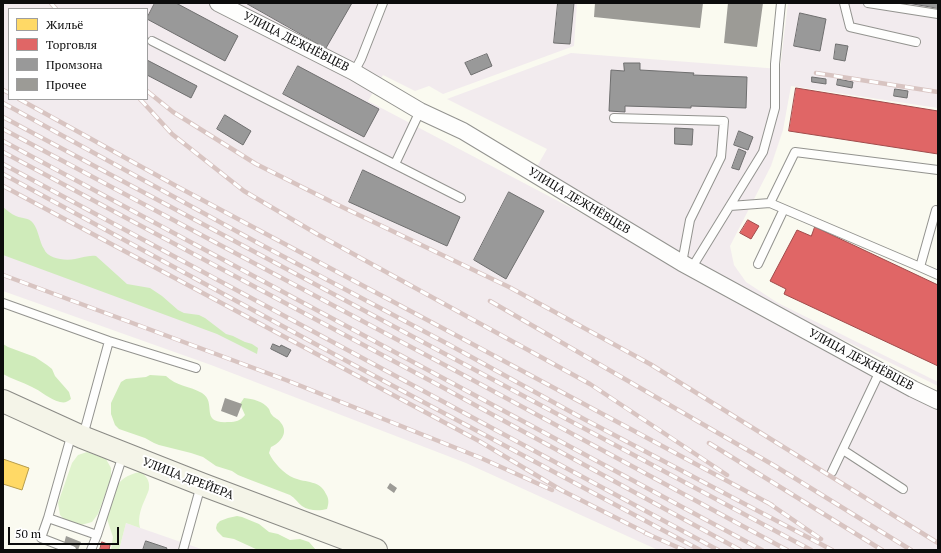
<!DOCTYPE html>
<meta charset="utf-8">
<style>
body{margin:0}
#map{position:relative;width:941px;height:553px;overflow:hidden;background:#fafaf0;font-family:"PT Serif",serif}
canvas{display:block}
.frame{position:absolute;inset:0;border:4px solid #0c0c0c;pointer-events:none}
.legend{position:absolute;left:8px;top:8px;width:140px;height:92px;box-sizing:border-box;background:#fff;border:1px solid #9e9e9e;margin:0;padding:5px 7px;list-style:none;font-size:12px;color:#0c0c0c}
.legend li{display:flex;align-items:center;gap:8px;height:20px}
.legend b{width:20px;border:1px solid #9e9e9e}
.scale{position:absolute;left:8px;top:527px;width:111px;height:18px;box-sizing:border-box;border:2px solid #0c0c0c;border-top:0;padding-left:5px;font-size:12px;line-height:14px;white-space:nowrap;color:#0c0c0c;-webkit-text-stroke:3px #fff;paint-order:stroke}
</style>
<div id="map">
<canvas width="941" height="553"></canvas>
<div class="frame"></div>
<ul class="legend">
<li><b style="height:11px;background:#ffd966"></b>Жильё</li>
<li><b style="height:11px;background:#e06666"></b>Торговля</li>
<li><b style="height:11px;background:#999"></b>Промзона</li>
<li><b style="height:11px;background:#9c9b96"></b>Прочее</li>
</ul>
<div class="scale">50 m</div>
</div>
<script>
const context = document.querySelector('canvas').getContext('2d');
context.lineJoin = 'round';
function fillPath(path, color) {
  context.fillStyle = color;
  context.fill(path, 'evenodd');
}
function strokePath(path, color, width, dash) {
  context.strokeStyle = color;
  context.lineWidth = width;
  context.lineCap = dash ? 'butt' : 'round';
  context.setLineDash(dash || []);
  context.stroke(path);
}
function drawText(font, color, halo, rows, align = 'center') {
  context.font = font + ' "PT Serif",serif';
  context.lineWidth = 4;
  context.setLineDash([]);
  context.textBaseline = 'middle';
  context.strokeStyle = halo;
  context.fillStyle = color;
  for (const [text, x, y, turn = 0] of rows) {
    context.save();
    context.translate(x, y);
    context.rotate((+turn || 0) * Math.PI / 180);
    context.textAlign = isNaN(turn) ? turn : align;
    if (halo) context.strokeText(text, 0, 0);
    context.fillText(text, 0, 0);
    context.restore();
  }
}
fillPath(new Path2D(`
 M3,3H577L574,46L443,94L429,86L415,91L383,75L368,101L617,232L938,411V550H658L466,463L211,365L3,291ZM9,9H147V99H9Z
 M788,3H938V108L791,86L783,130L771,166L730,246L734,265L746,282L778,303L938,382V386L741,290L535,170L547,149L447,99L571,53L780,69Z
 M126,523L204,550H119Z`), '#f2ebee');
fillPath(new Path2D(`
 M87,452L106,459L111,468V478L98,514L92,522L81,525L65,520L60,515L58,503L72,463L78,455Z
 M140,472C146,475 150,481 149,488C149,491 147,494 146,497C142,506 137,517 140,528L126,523L119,550H111L113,537L107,519V515C114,493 114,477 140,472Z`), '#e0f3cd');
fillPath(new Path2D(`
 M3,207C7,210 11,214 16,216C23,219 28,217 33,223C39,231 39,241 44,249C48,259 65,261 75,259C82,258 88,255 96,256L127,284L150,288L162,296L178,310L184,313L199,315L205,318L226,334L233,336L245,342L252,344L258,348L257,354L217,334L3,255Z
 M3,344L8,347L35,357L47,365L52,369L55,376L69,392L71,399C67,402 65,403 60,402C49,399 41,391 32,387C22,382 12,379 3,374Z
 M150,375L166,376C176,386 190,386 202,393C218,403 198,424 229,422C236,422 240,421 245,415L240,404L244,398C253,399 263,401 269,409C270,411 270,413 272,415C274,418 279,419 281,423C289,433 280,443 271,447L269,453C273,462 284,474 294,478C306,483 320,480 326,494C329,499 329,503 327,509C319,511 309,511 302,506C298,503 295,498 290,495L248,479L238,475L232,471L216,466L203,457L191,453L159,445L154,443L145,438L119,429L115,425L111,414V403L121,382L126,379L146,377Z
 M237,516L242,517L259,524L269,532L278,534L290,540L300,539L309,542L316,550H258L234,539L223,537L217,531L216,528L217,524L220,521L228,518Z`), '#cfebba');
const homes = new Path2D(`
 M3,459L29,468L22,490L3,484Z`);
fillPath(homes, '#ffd966');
strokePath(homes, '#b69c4b', 1);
const shops = new Path2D(`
 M796,88L938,111V154L789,131Z
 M748,220L759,226L751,239L740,233Z
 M815,227L938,285V366L784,294L786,289L770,281L797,230L811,236Z
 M102,542L110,545L109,550H100Z`);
fillPath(shops, '#e06666');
strokePath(shops, '#a04b4b', 1);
const industry = new Path2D(`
 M155,3H176L238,36L225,61L147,19V18Z
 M246,3H352L326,48Z
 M558,3H574L570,44L554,43Z
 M908,3H938V8Z
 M800,13L826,19L820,51L794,46Z
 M836,44L848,46L845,61L834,59Z
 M487,54L492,66L471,75L465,63Z
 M147,60L197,86L191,98L147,75Z
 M624,63H640V70L694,73L693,75L747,77L746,108L691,106V108L625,106V112L609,111L611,70L624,71Z
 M298,66L379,109L364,137L283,94Z
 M812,77L826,79V84L812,82Z
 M838,79L853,82L852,88L837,85Z
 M895,89L908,91L907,98L894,96Z
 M225,115L251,131L243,145L217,129Z
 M675,128L693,129L692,145L675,144Z
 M739,131L753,137L748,150L734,145Z
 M739,149L746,152L739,170L732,168Z
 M363,170L460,217L447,246L349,202Z
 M509,192L544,211L506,279L474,260Z
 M273,344L280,347L281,345L291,350L287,357L271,349Z
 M146,541L167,548L166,550H143Z`);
fillPath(industry, '#999');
strokePath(industry, '#6f6f6f', 1);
fillPath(new Path2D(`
 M595,3H703L700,28L594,17Z
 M728,3H763L757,47L724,43Z
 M225,398L242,404L237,417L221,411Z
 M390,483L397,488L394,493L387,488Z
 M66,536L81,542L78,550L64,544Z`), '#9c9b96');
const lane = new Path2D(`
 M844,3L850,27L916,42
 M868,3L938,14
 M152,41L461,198
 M354,72L361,59L383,3
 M614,118L724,121L721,157L690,220L682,263
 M395,164L420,111
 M770,203L795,152L938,170
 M730,206L770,203L920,267L936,210
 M758,264L784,209
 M920,267L938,275
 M691,269L763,152L775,108V64L781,3
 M3,303L109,341L196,368
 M72,433L48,518L97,535L123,455
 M83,436L109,341
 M843,450L903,489
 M832,472L880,371
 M48,518L41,538L72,550
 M91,550L97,535
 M183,550L201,485`);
const street = new Path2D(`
 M218,3L354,72L420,111L463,131L682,263L913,389L938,401`);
const secondary = new Path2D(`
 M3,401L82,437L201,484L376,550`);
strokePath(lane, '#93938f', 10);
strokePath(street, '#93938f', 18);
strokePath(secondary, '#8a8a85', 24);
strokePath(lane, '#fefefd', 8);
strokePath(street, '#fefefd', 16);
strokePath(secondary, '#f4f4e8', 22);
const rail = new Path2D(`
 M51,3L56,9
 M816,73L938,92
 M3,90L9,93
 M147,91L173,112L256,164L338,205L509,287L650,364L938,543
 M19,99L178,187L463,339L772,505
 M140,99L172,134L244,191L317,234L590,384L727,475
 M3,103L258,243L446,343L582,418L832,550
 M3,117L811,550
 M3,129L469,378L787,550
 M3,141L762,550
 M3,152L442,387L740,550
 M3,164L718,550
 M3,174L354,365L700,550
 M3,186L479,441L561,490L650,535
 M3,275L286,380L481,458L552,490
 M490,301L775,466L911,550
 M709,443L882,550
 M767,502L821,539
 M645,533L684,550`);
strokePath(rail, '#d8c4c1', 4.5);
strokePath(rail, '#fff', 3, [9]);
drawText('12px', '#0c0c0c', '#fff', [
 ["УЛИЦА ДЕЖНЁВЦЕВ",296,42,27],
 ["УЛИЦА ДЕЖНЁВЦЕВ",579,201,31],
 ["УЛИЦА ДЕЖНЁВЦЕВ",861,360,28],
 ["УЛИЦА ДРЕЙЕРА",188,479,21]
]);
</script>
